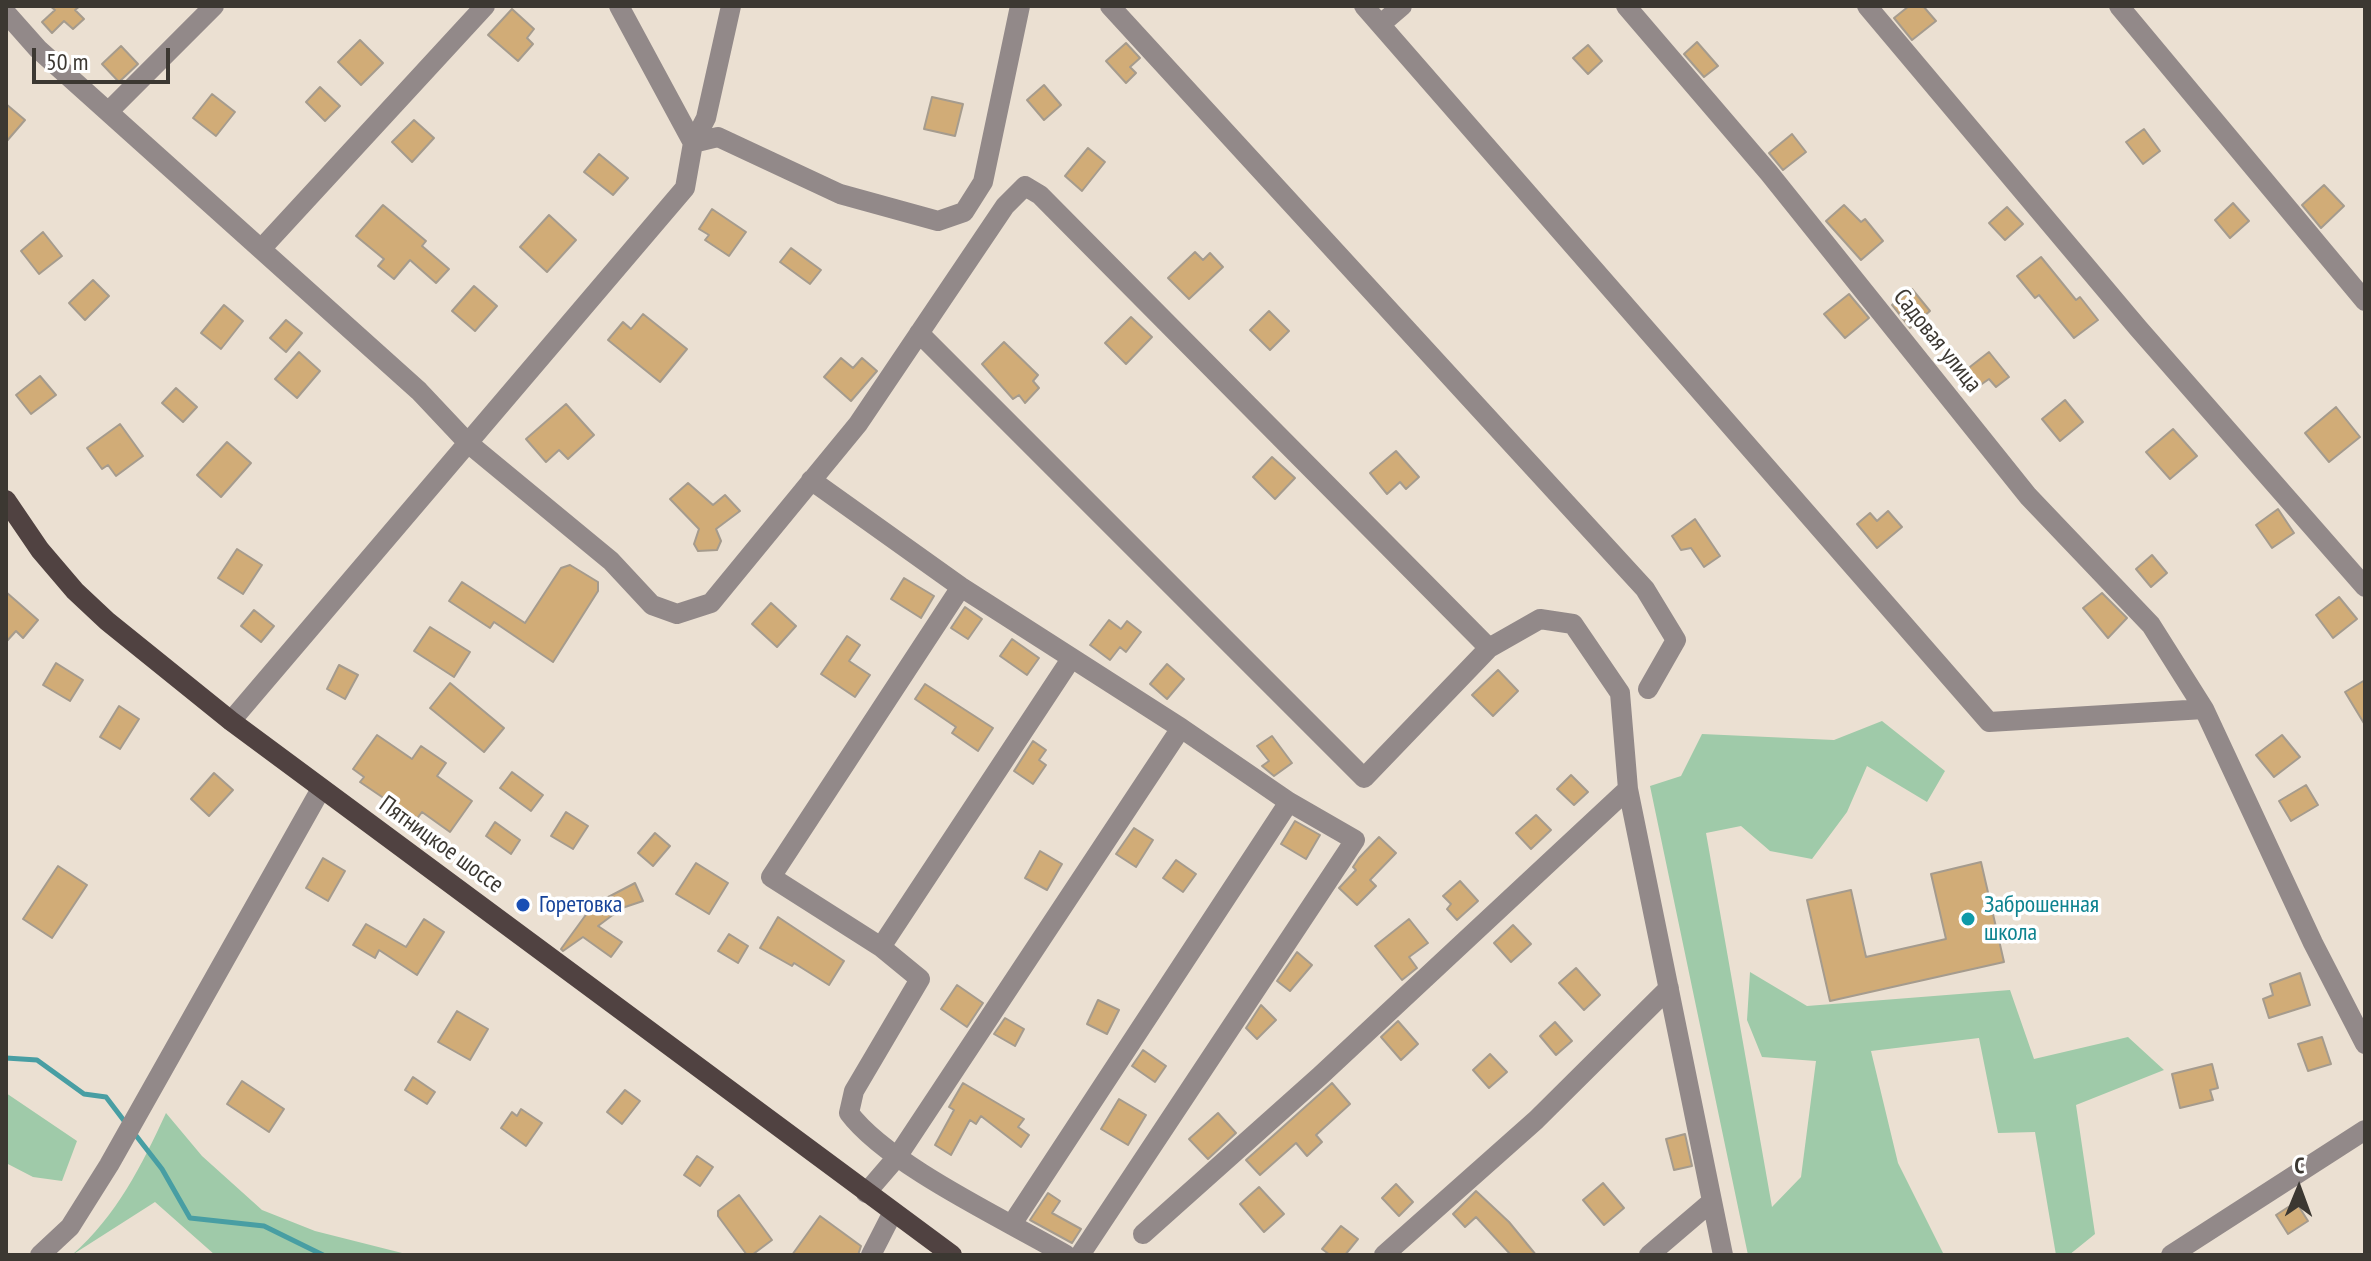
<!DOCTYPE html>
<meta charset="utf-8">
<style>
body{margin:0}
#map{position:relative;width:2371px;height:1261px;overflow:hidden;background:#ebe0d2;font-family:"PT Sans Narrow",sans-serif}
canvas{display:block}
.frame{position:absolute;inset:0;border:8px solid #3c3832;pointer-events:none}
.north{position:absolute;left:2259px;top:1149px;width:80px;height:80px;-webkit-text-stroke:6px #fff;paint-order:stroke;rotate:1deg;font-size:22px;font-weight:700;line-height:32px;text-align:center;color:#3c3832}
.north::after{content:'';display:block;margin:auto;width:28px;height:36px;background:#3c3832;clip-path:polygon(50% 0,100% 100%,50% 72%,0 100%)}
.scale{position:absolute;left:32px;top:48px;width:138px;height:36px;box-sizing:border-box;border:4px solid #3c3832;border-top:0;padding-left:10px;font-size:24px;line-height:28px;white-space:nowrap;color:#3c3832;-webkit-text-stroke:6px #fff;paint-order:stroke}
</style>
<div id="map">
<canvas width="2371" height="1261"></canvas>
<div class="frame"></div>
<div class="north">С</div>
<div class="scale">50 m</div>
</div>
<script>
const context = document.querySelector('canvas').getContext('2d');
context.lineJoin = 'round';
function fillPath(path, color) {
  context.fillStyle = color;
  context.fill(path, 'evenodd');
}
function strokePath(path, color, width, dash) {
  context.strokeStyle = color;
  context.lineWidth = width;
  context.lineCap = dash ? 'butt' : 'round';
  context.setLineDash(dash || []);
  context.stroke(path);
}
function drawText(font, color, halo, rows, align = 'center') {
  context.font = font + ' "PT Sans Narrow",sans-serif';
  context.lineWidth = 7;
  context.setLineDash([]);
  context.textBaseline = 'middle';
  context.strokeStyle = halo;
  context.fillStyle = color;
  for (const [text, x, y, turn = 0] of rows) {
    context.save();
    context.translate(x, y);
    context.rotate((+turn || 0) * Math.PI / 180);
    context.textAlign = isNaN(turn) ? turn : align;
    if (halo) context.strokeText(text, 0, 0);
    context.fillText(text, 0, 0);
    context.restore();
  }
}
fillPath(new Path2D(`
 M1882,721L1945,771L1927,802L1867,766L1847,812L1812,859L1770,851L1741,826L1706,833L1772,1207L1801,1177L1816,1061L1762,1057L1747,1020L1750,972L1807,1006L2010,990L2034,1059L2128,1037L2164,1070L2076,1105L2095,1234L2069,1255H2056L2035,1132L1998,1133L1979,1038L1871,1051L1898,1163L1944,1255H1748L1650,786L1681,776L1702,734L1834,740Z
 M6,1093L77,1141L62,1181L33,1177L6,1163Z
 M166,1113L202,1156L262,1210L315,1231L410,1255H215L155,1202L72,1255C117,1215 141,1167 166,1113Z`), '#9fcaa9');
strokePath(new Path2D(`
 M6,1058L37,1060L84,1094L106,1097L125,1122
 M134,1133L162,1169L190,1218L264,1226L323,1255`), '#489ea3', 5);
const building = new Path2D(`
 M50,6H80L75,10L84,19L73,29L64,21L52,33L42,22L55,10Z
 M1909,6H1923L1936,21L1912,40L1894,18Z
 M512,9L534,29L527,38L533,44L518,61L488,35Z
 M360,40L383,63L361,85L338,62Z
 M1697,42L1718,66L1704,77L1684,54Z
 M1126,43L1140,58L1130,67L1136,73L1126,83L1106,61Z
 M1588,45L1602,61L1588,74L1573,58Z
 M121,46L138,64L119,82L102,64Z
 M1044,85L1061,105L1044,120L1027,100Z
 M320,87L340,106L325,121L306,102Z
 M212,94L235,112L216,136L193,118Z
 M932,97L963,104L955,136L924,129Z
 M6,104L25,120L6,142Z
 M414,120L434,138L412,162L392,142Z
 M2144,129L2160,151L2143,164L2126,142Z
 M1792,134L1806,152L1783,170L1769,153Z
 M1088,148L1105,162L1082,191L1065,176Z
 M599,154L628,178L613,195L584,172Z
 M2324,185L2344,206L2321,228L2302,205Z
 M2233,203L2249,221L2230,238L2215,220Z
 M383,205L426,241L422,246L449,269L436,283L410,260L394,279L378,266L384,259L356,236Z
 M1844,205L1861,222L1865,219L1883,241L1861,260L1826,221Z
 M2007,207L2023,224L2005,240L1989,223Z
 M712,209L746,232L729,256L705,240L709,235L699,229Z
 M549,215L576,240L547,272L520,247Z
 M43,232L62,256L39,274L21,251Z
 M791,248L821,270L810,284L780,262Z
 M1195,252L1203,260L1210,253L1223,267L1189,299L1168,278Z
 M2041,257L2076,300L2080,297L2098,320L2074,338L2039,295L2035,298L2017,276Z
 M93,280L109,296L85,320L69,303Z
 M474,286L497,306L475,331L452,311Z
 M1912,289L1930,311L1910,328L1892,305Z
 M1849,294L1869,318L1845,338L1824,314Z
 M224,305L243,321L221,349L201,333Z
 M1269,311L1289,331L1270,350L1250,330Z
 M643,314L687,349L660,382L608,340L623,322L631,329Z
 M1131,317L1152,337L1126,364L1105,343Z
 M286,320L302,333L286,352L270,338Z
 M1004,342L1038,375L1033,381L1039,388L1025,403L1019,395L1013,399L982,364Z
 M299,352L320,371L297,398L275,379Z
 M1989,352L2009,377L1996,387L1989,379L1979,386L1966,370Z
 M841,358L853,368L862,358L877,371L851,401L824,377Z
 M40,376L56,395L31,414L16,395Z
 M176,388L197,407L183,422L162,403Z
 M2065,400L2083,422L2060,441L2042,419Z
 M566,404L594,435L568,459L559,450L546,462L526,439Z
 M2336,407L2360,437L2329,462L2305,433Z
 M120,424L143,456L116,476L108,465L102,469L87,448Z
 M2173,429L2197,456L2170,479L2146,452Z
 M227,442L251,463L221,497L197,475Z
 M1396,451L1419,477L1406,489L1400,482L1387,494L1370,473Z
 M1272,457L1295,478L1275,499L1253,477Z
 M688,483L713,505L725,495L740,511L716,529L721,541L717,550L698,551L694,544L699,529L670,499Z
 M2278,509L2294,533L2272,548L2256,525Z
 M1888,511L1902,527L1877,548L1857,524L1870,513L1877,521Z
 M1695,519L1720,556L1704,567L1691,548L1681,550L1672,536Z
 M237,549L262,565L243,594L218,578Z
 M2152,555L2167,573L2151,587L2136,569Z
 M570,565L598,582V591L553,662L494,622L490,628L449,601L462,582L525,623L561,568Z
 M904,578L934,596L921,618L891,599Z
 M6,592L38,620L23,638L16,631L6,642Z
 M2102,593L2127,618L2108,638L2083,608Z
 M2339,597L2357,619L2333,638L2316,615Z
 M771,603L796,626L777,647L752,624Z
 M965,607L982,619L968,639L951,628Z
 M254,610L274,626L261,642L241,626Z
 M1109,620L1121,629L1127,621L1141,632L1126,652L1120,647L1110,660L1090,645Z
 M430,627L470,652L454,677L414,651Z
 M847,636L860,645L849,661L870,675L855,697L821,674Z
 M1012,639L1039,658L1027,675L1000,656Z
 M56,663L83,680L70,701L43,685Z
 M1167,664L1184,679L1167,699L1150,684Z
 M339,665L358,675L345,699L327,689Z
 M1498,670L1518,691L1493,716L1472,695Z
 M2365,680V725L2345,692Z
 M450,683L504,728L484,752L430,708Z
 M925,684L993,728L978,751L952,733L956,727L915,699Z
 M119,706L139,719L120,749L100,737Z
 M377,735L412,759L421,746L446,763L437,776L472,801L450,832L422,812L416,820L360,782L364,777L353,769Z
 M2282,735L2300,757L2274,777L2256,755Z
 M1272,736L1292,763L1274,776L1262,766L1269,761L1257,746Z
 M1033,741L1046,750L1039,760L1046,765L1033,784L1014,771Z
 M512,772L543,795L531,811L500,788Z
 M214,773L233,790L209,816L191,799Z
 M1571,775L1588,792L1574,805L1557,789Z
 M2306,785L2318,805L2291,821L2279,801Z
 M566,812L588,826L573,849L551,836Z
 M1536,815L1551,830L1531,849L1516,833Z
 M1295,821L1320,835L1306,859L1281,844Z
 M495,822L520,840L511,854L486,836Z
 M1134,828L1153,840L1136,867L1116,854Z
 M655,833L670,846L653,866L638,853Z
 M1379,837L1396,853L1370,880L1376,886L1357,905L1339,888L1356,870L1353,867L1359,858Z
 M1040,851L1062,864L1047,890L1025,878Z
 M323,858L345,871L328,901L306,888Z
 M1176,860L1196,874L1183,892L1163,878Z
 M1981,862L2004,962L1830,1001L1807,900L1851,890L1866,957L1946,939L1931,874Z
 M696,863L728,883L709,914L676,894Z
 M58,866L87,885L52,938L23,919Z
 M1460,881L1478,901L1457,920L1447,909L1451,904L1443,896Z
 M635,883L643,901L622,908L598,926L622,942L611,957L583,937L563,951L561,949L593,905Z
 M778,917L844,961L829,985L794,963L792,966L760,948Z
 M424,919L444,932L417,975L379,950L375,958L353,945L366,924L406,947Z
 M1409,919L1428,943L1409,957L1417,968L1402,980L1375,946Z
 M1513,925L1531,944L1511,962L1494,943Z
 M729,934L748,946L738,963L718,951Z
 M1297,952L1312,965L1290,991L1277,981Z
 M1576,968L1600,995L1584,1010L1559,983Z
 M2300,973L2310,1005L2269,1018L2263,999L2273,995L2270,984Z
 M957,985L983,1003L967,1027L941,1009Z
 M1098,1000L1119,1010L1107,1034L1087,1024Z
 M1261,1005L1276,1020L1257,1039L1246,1028Z
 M457,1011L488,1029L470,1060L438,1042Z
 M1005,1018L1024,1029L1015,1046L994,1034Z
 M1398,1021L1418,1044L1401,1060L1381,1037Z
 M1555,1022L1572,1041L1556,1055L1540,1036Z
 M2322,1037L2331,1064L2308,1071L2298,1044Z
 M1143,1050L1166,1066L1155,1082L1132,1066Z
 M1490,1054L1507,1072L1489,1088L1473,1070Z
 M2212,1064L2218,1088L2210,1090L2213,1100L2180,1108L2172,1074Z
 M413,1077L435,1092L427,1104L405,1090Z
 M242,1081L284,1109L269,1132L227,1104Z
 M963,1083L1024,1119L1018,1127L1029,1135L1021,1147L981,1116L976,1124L970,1120L951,1155L935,1145L954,1110L949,1107Z
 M1332,1083L1350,1104L1316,1135L1322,1142L1307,1156L1296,1143L1260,1175L1246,1160Z
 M625,1090L640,1101L622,1124L607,1112Z
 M1119,1099L1146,1115L1128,1145L1101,1129Z
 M521,1109L542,1123L526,1146L501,1128L512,1112L517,1116Z
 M1218,1113L1236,1133L1208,1159L1189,1139Z
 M1685,1134L1692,1166L1674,1170L1666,1139Z
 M697,1156L713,1167L700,1186L684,1175Z
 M1603,1183L1624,1208L1604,1225L1583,1200Z
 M1396,1184L1413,1202L1399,1216L1382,1198Z
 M1259,1187L1284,1214L1264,1232L1240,1204Z
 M1476,1191L1509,1222L1536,1255H1511L1476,1217L1465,1227L1453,1214Z
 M1048,1193L1060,1201L1052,1213L1081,1229L1072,1243L1030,1220Z
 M739,1195L772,1240L752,1255H747L718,1216V1211Z
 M2296,1202L2308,1221L2288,1234L2276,1215Z
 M820,1216L861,1246L858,1255H792Z
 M1341,1226L1358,1239L1345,1255H1330L1322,1249Z`);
fillPath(building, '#d1ac77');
strokePath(building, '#a59b8d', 2);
strokePath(new Path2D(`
 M619,6L693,143L718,137L840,194L938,221L964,212L983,182L1020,6
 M1110,6L1645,589L1676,640L1648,689
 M1364,6L1989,722L2204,709L2313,943L2365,1044
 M1626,6L1769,173L2028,496L2151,625L2204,709
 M1867,6L2138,328L2365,587
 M2119,6L2365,301
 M6,13L38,49L419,391L468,443L611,561L652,605L677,614L711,603L858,424L1005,206L1025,186L1040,195L1489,648
 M1381,24L1402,6
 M108,112L214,6
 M261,249L485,6
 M919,333L1364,778L1489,648L1540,619L1573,624L1620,693L1628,789L1723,1255
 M811,480L961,587L1181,728L1289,802L1355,840L1080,1255
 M961,587L771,877L881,947L920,979L854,1091L849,1113C888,1165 1006,1220 1066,1255
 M231,721L685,188L693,143L706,118L731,6
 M881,947L1071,659
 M866,1193L897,1157L1181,728
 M1012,1224L1289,802
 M1143,1234L1320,1076L1628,789
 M40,1255L70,1227L109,1165L321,789
 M871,1255L893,1212
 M1384,1255L1536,1120L1669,988
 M1649,1255L1710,1203
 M2171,1255L2365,1130`), '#928989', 20);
strokePath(new Path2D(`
 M6,500L40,550L75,591L107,621L231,721L952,1255`), '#504241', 20);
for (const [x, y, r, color] of [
 [523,905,8,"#1a4fb4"],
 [1968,919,8,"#0f9aa8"]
]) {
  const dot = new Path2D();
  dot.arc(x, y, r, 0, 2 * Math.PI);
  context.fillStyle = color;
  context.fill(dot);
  strokePath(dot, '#fff', 3);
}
drawText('24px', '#3c3832', '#fff', [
 ["Садовая улица",1937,341,51],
 ["Пятницкое шоссе",441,845,36]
]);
drawText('24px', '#164399', '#fff', [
 ["Горетовка",539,905]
], 'left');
drawText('24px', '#0d838f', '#fff', [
 ["Заброшенная",1984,905],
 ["школа",1984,933]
], 'left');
</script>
